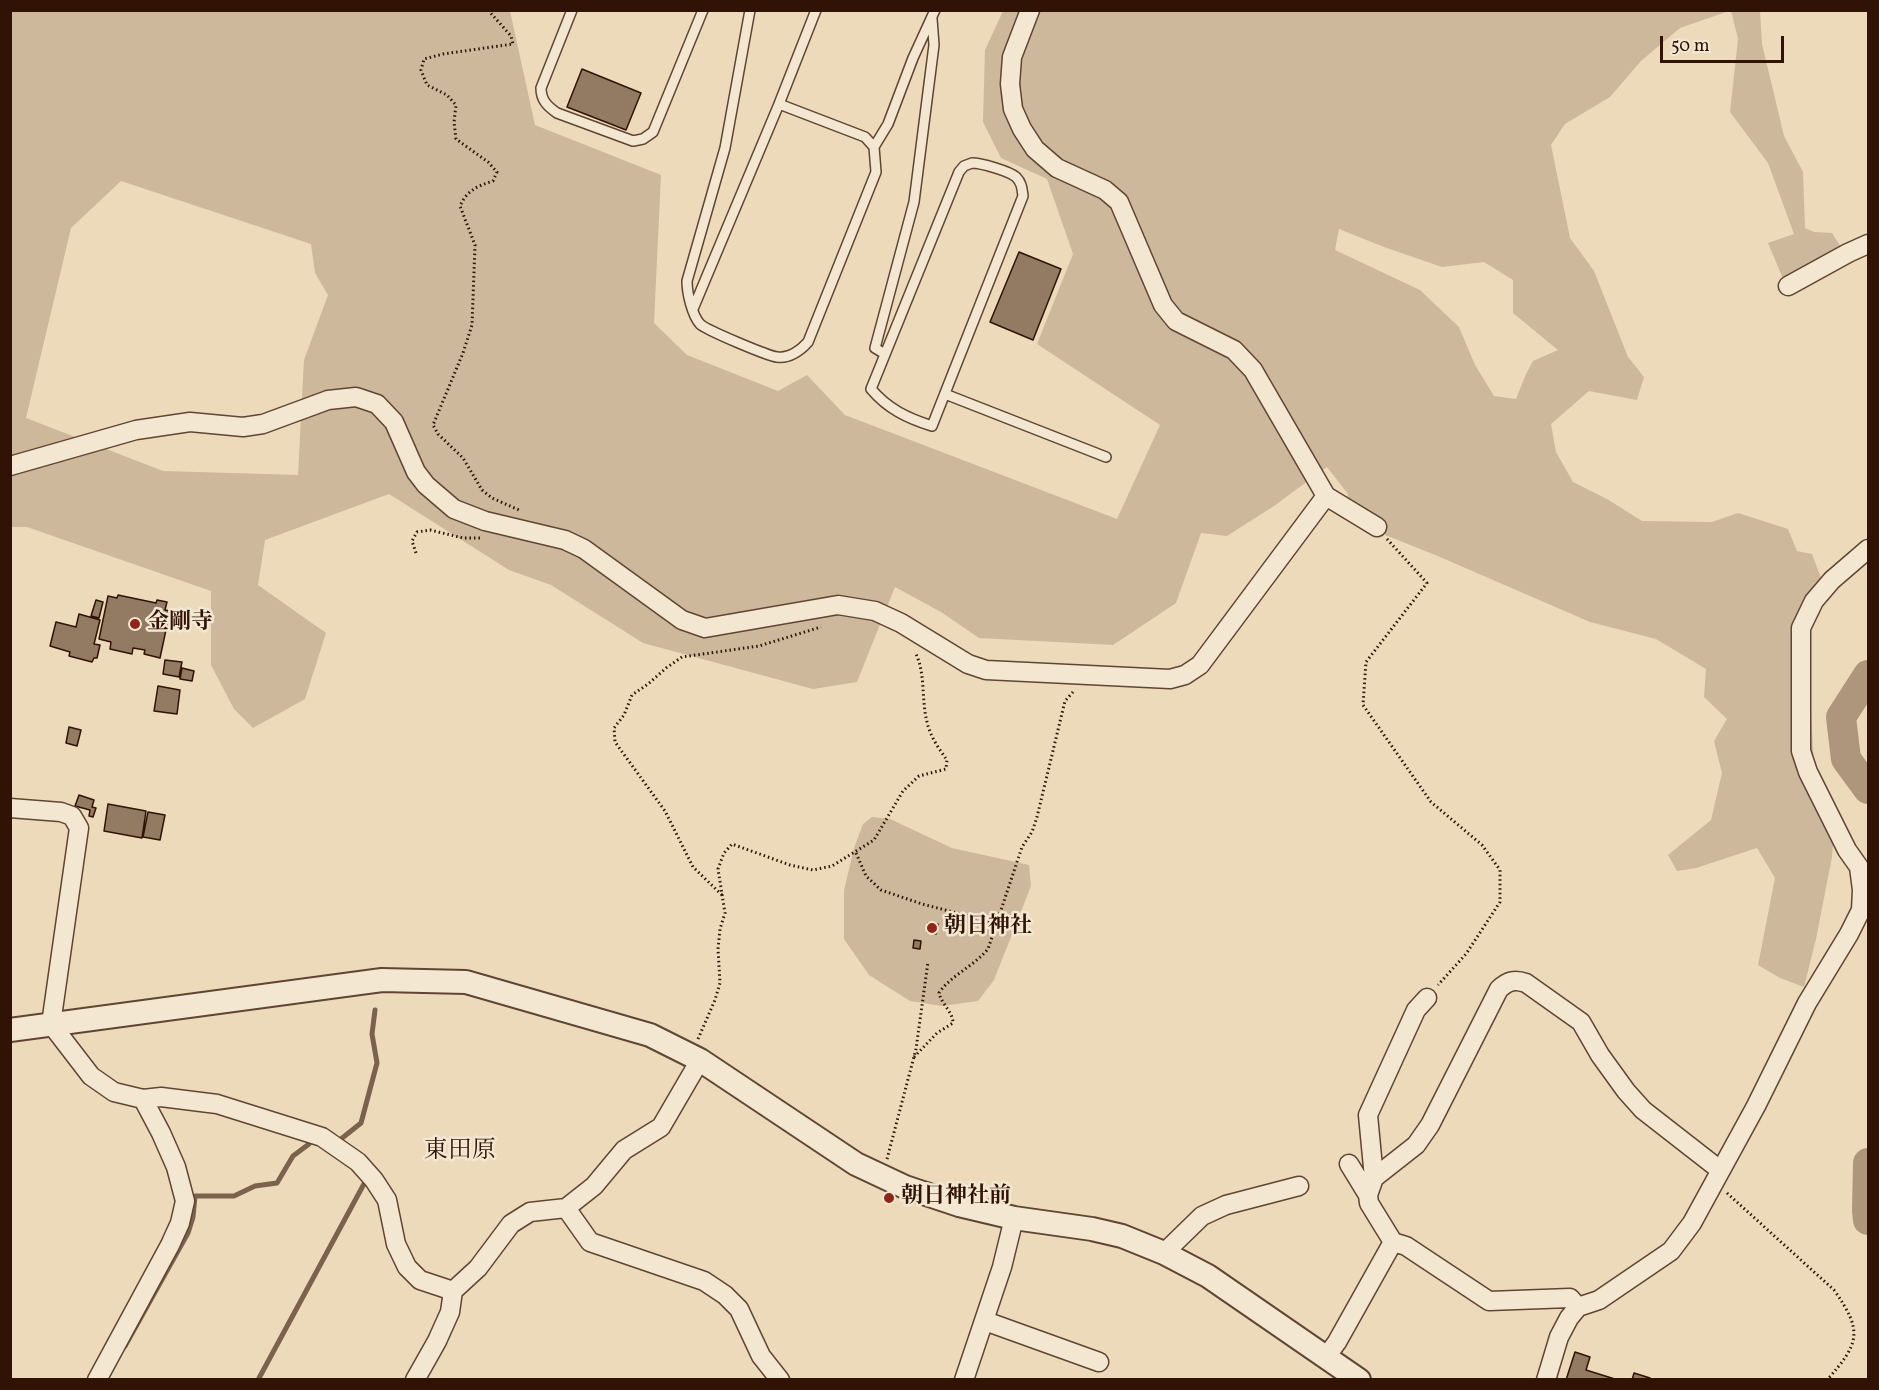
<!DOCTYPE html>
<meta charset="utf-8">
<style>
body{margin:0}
#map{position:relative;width:1879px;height:1390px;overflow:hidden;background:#eddaba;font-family:Vollkorn,serif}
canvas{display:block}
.frame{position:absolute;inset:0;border:12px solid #301305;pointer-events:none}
.scale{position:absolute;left:1660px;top:36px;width:124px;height:27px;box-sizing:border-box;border:3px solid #301305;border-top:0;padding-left:8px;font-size:18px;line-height:21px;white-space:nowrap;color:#301305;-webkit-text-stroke:4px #f3e7d2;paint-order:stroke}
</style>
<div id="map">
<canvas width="1879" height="1390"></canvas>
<div class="frame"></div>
<div class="scale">50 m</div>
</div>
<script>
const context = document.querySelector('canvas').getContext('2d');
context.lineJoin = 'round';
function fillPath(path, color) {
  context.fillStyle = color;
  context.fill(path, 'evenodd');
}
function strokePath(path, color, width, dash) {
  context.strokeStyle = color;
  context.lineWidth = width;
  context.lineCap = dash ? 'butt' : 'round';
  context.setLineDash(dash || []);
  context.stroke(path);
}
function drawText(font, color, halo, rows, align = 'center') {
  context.font = font + ' Vollkorn,"Noto Serif JP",serif';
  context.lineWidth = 5;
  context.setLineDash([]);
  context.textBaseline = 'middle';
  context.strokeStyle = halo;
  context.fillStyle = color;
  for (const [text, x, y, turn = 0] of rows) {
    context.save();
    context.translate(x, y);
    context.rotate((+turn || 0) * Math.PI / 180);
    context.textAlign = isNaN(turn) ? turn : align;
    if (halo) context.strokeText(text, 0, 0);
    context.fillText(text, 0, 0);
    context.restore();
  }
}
fillPath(new Path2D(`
 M11,11H510L535,125L661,175L654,323L687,355L778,391L807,375L845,415L1117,519L1160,425L1037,344L1073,254L1047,179L1001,158L983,122L985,50L1003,11H1729L1680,28L1641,61L1610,97L1565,124L1551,145L1570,238L1594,271L1628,357L1644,377L1637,400L1589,391L1551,424L1556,452L1573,482L1607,499L1642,521L1712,522L1738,513L1788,529L1797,551L1812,554L1824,586L1802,608L1811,716L1814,764L1835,817L1832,857L1816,939L1804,987L1780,978L1758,965L1775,878L1757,848L1696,868L1677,871L1668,855L1711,820L1722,773L1714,741L1727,719L1704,697L1706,669L1656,639L1590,622L1440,557L1343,518L1348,494L1327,467L1274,506L1227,536L1201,533L1176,603L1113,645L979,638L941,612L895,587L857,682L813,689L643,643L551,585L509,570L389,494L265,540L258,585L326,633L305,699L253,728L234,709L211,665V591L27,527H11ZM121,181L311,244L315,273L328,295L304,360L298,475L163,471L26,418L71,228ZM1339,229L1384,247L1442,267L1484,262L1513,280V313L1558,350L1533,361L1526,374L1516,399L1494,396L1475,365L1459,327L1420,290L1335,250Z
 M1731,11H1760L1762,44L1784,136L1803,172L1805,228L1814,232L1832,233L1842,249L1784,281L1768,243L1794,234L1768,163L1730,112L1738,39Z
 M872,817L890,819L952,848L1029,865L1031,886L994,980L978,1001L942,1006L910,1001L869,975L844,939V890L854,848L863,824Z`), '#cdb89b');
strokePath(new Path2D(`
 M341,1139L361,1123L377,1063L372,1034L375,1010
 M125,1346L188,1233L193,1217L195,1196H234L255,1186L277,1183L293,1156L309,1144
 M258,1380L365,1182`), '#7b624c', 5);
strokePath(new Path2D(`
 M1868,675L1841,717L1846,759L1868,789
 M1868,1163L1867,1210L1868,1220`), '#ad967c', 30);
const building = new Path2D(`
 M582,69L641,93L626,130L567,107Z
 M1019,252L1061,269L1033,340L990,322Z
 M118,595L156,603L157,600L167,602L165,610L170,611L160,658L144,654L145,650L133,648L132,654L110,649L111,642L99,639L108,596L117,598Z
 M96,600L103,602L99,618L91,616Z
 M79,614L100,620L94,644L100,645L97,658H94L92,662L69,656L70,652L50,646L56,622L76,627Z
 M165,660L182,662L179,677L163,674Z
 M182,668L194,671L192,681L180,679Z
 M158,686L180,690L177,714L154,711Z
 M69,727L81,730L77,746L66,743Z
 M79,795L94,800L92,807L96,808L93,817L89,816L90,810L75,806Z
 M108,804L146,811L142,838L104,831Z
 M148,812L165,815L160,840L143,837Z
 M928,923L938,924L936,934L927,932Z
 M914,940L921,941L920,949L913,948Z
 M1575,1352L1590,1357L1586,1370L1618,1380H1566Z
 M1634,1373L1650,1378V1380H1632Z`);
fillPath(building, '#927a63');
strokePath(building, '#301305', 1.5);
const service = new Path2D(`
 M572,10L541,88C541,100 547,106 557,113L633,141L643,139L653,132L703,10
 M779,104L816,10
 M874,147L888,124L913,58L935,10
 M972,163C981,163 1009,171 1016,177C1022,183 1022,189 1023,196L932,426C907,418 888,409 871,389L959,172L964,166Z
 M693,309L779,104L865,137L874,147L876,172L808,342C801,350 789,359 777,357C768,356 706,330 700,324C692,315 687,293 687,281L725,148L750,10
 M885,354L875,348L914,202L934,45L932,19
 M945,394L1106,457`);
const minor = new Path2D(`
 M1030,10L1012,57L1010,84L1013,109L1022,129L1035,149L1057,168L1105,190L1119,202L1163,305L1176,321L1234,350L1253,370L1326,496L1377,527
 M1788,286L1848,253L1868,244
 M10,466L136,430L190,422L243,427L263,424L328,400L356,397L377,404L394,422L416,472L426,485L454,509L485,521L565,540L584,549L682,620L705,628L838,605L875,611L901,623L968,664L986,670L1170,679L1185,675L1200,665L1326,496
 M10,808L61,812L72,816L79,828L51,1024L91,1076L114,1092L143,1099L161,1097L217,1104L322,1137L358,1162L374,1180L387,1200L396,1244L407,1267L420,1280L453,1291
 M1427,998L1416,1010L1368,1115L1374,1178L1368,1195L1369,1203L1393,1242L1406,1246L1489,1301L1570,1298L1578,1307
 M1349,1164L1368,1195
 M1374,1178L1416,1145L1430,1125L1499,989C1508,981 1514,979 1526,983L1581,1022L1600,1055L1626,1091L1643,1110L1720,1170
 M566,1208L590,1242L704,1281L725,1295L739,1309L761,1356L780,1380
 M1164,1253L1202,1216L1226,1205L1299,1186
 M985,1321L1099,1362
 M1326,1357L1337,1342L1393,1242
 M97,1380L170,1245L180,1223L185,1201L176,1167L161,1133L143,1099
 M415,1380L437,1341L450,1312L453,1291L478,1268L511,1224L530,1212L566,1208L594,1186L624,1150L661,1127L700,1060
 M964,1380L1002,1267L1014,1218
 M1546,1380L1559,1337L1569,1318L1578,1307L1599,1300L1671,1251L1692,1223L1756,1106L1807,1003L1849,934L1861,910L1862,890L1859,867L1847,850L1808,772L1801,751V628L1814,601L1832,580L1868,549`);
const tertiary = new Path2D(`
 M10,1030L382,980L466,982L650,1035L700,1060L856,1164L905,1187L959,1205L1014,1218L1092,1229L1122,1236L1164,1253L1208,1276L1359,1380`);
strokePath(service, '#5f4532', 12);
strokePath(minor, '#5f4532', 21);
strokePath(tertiary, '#5f4532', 26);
strokePath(new Path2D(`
 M488,10L511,36L513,44L443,54L424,59L421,70L427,85L447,95L456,105L454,122L456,139L488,162L497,172L493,181C478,186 467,190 460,206L475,245L472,325L463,353L433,425L438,434L463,458L482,490L492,498L519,510
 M1387,539L1427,583L1366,662L1363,705L1431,802L1482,845L1500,870V902L1466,954L1438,985
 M416,553L412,541L417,532L430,530L463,538H481
 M856,853L866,876L881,890L922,904L996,923
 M722,895L693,867L665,811L615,742L614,728L624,715L632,695L648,684L666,668L682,657L759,646L821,627
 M698,1039L715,1000L720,983L718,949L720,929L725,913L718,869L724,853L732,844L790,865L813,870L832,866L874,840L903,791L919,776L946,769L947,760C939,749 930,736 927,722C921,699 926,673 915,652
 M914,1057L937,1033L953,1023C953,1012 942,1005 939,993C951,975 973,967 988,949L1022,847L1032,832L1037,817L1065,701L1073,692
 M887,1159L916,1049L928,962
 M1727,1193L1834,1290C1863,1331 1860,1343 1827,1380`), '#301305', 3, [1.5, 3]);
strokePath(service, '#f3e7d2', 9);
strokePath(minor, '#f3e7d2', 18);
strokePath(tertiary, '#f3e7d2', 22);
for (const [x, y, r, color] of [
 [135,624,6,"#8f2418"],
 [932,928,6,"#8f2418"],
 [889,1198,6,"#8f2418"]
]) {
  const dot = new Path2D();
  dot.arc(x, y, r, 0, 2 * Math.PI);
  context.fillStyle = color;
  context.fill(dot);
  strokePath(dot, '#f3e7d2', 2);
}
drawText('bold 22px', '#301305', '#f3e7d2', [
 ["金剛寺",147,624],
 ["朝日神社",944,928],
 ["朝日神社前",901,1198]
], 'left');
drawText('24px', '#301305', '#f3e7d2', [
 ["東田原",460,1153]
]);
</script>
